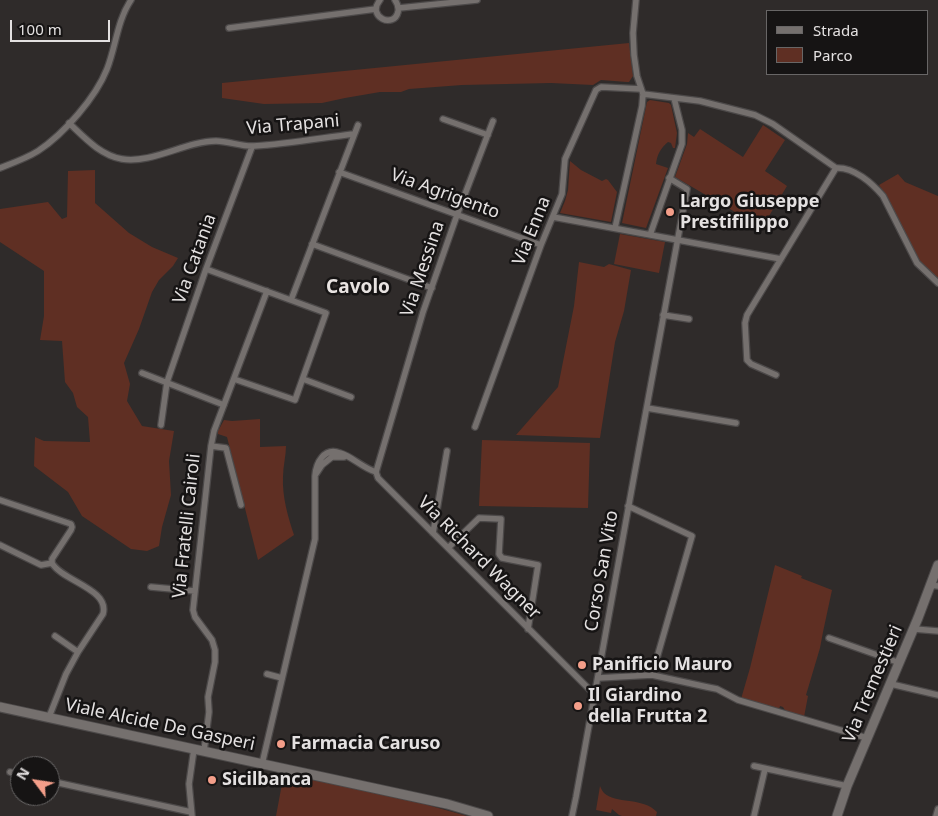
<!DOCTYPE html>
<style>
body{margin:0}
#map{position:relative;width:938px;height:816px;overflow:hidden;background:#2f2b2a;font-family:"Noto Sans",sans-serif}
canvas{display:block}
.legend{position:absolute;left:766px;top:10px;width:162px;height:65px;box-sizing:border-box;background:#161414;border:1px solid #686666;margin:0;padding:6px 9px;list-style:none;font-size:15px;color:#e4e1e1}
.legend li{display:flex;align-items:center;gap:10px;height:25px}
.legend b{width:25px;border:1px solid #686666}
.north{position:absolute;left:10px;top:756px;width:50px;height:50px;box-sizing:border-box;background:#161414;border:1px solid #686666;border-radius:50%;rotate:301deg;font-size:14px;font-weight:700;line-height:20px;text-align:center;color:#e4e1e1}
.north::after{content:'';display:block;margin:auto;width:18px;height:22px;background:#f49e89;clip-path:polygon(50% 0,100% 100%,50% 72%,0 100%)}
.scale{position:absolute;left:10px;top:20px;width:100px;height:22px;box-sizing:border-box;border:2px solid #e4e1e1;border-top:0;padding-left:6px;font-size:15px;line-height:18px;white-space:nowrap;color:#e4e1e1;-webkit-text-stroke:4px #161414;paint-order:stroke}
</style>
<div id="map">
<canvas width="938" height="816"></canvas>
<ul class="legend">
<li><b style="height:6px;background:#75706e"></b>Strada</li>
<li><b style="height:14px;background:#5f2f23"></b>Parco</li>
</ul>
<div class="north">N</div>
<div class="scale">100 m</div>
</div>
<script>
const context = document.querySelector('canvas').getContext('2d');
context.lineJoin = 'round';
function fillPath(path, color) {
  context.fillStyle = color;
  context.fill(path, 'evenodd');
}
function strokePath(path, color, width, dash) {
  context.strokeStyle = color;
  context.lineWidth = width;
  context.lineCap = dash ? 'butt' : 'round';
  context.setLineDash(dash || []);
  context.stroke(path);
}
function drawText(font, color, halo, rows, align = 'center') {
  context.font = font + ' "Noto Sans",sans-serif';
  context.lineWidth = 5;
  context.setLineDash([]);
  context.textBaseline = 'middle';
  context.strokeStyle = halo;
  context.fillStyle = color;
  for (const [text, x, y, turn = 0] of rows) {
    context.save();
    context.translate(x, y);
    context.rotate((+turn || 0) * Math.PI / 180);
    context.textAlign = isNaN(turn) ? turn : align;
    if (halo) context.strokeText(text, 0, 0);
    context.fillText(text, 0, 0);
    context.restore();
  }
}
fillPath(new Path2D(`
 M629,43L633,76L629,82H627L601,80L593,85L551,83L462,85L409,89L401,92H380L345,98L322,103L264,104L222,98V83Z
 M650,100L669,103L671,105L677,133L675,148H673L671,143L668,142C661,148 657,154 656,164L668,168L646,228L622,223L647,102Z
 M763,125L785,140L765,171L787,186L763,226L735,212L675,177L687,144L688,133L694,137L700,129L743,157Z
 M570,161L581,170L602,181L606,179L608,180L617,192L611,222L560,213L565,201L568,190Z
 M95,170V203L129,233L152,247L178,258L173,266L159,280L152,292L139,329L124,363L130,384L127,401L142,426L174,431L169,461L171,495L162,527L159,546L147,551L131,549L82,516L68,492L34,466L35,437L44,441L90,442L88,417L77,407L73,393L65,382L62,341L40,340L44,316V271L0,242V209L48,202L62,219L67,217L68,171Z
 M898,174L905,182L938,196V279L932,275L916,258L886,195L879,185Z
 M620,234L665,242L659,273L614,264Z
 M579,262L604,267L609,264L631,270L624,311L615,342L600,438L516,435L558,387L574,306Z
 M260,419V447L286,446C286,456 283,466 283,477C282,496 288,517 294,535L258,560L227,437L218,434V431L224,420L232,421Z
 M482,440L590,443L588,508L479,506Z
 M775,565L802,576L801,578L832,590L823,632L820,648L806,695L808,696L804,717L786,712L783,707L780,706L779,709L777,710L741,699L750,668Z
 M284,773L424,804L467,816H276Z
 M600,786C601,788 602,791 604,793C615,804 643,797 657,812L656,816H622L619,815L612,809L611,813L596,810Z`), '#5f2f23');
const minor = new Path2D(`
 M380,0C366,17 394,29 398,12C399,7 398,4 395,0
 M399,8L477,0
 M229,28L376,9
 M643,94L700,101L755,115L773,124L836,168C854,167 872,183 883,196L917,263L938,283
 M443,119L488,135
 M493,121L457,215L423,312L376,472L378,478L595,695
 M69,123C85,138 100,155 122,159C152,164 186,141 216,141C229,141 242,147 254,146C287,144 321,138 353,134
 M0,168C13,163 27,158 38,151C64,134 96,97 107,69C116,46 117,21 131,0
 M339,172L541,245
 M553,217L781,259
 M615,228L642,106L643,94L637,76L634,55L633,33L636,0
 M650,235L682,144V130L674,98
 M312,244L432,288
 M206,269L326,313L295,400L234,379
 M291,300L358,125
 M663,315L689,319
 M142,373L224,405
 M776,375L751,364L747,360L745,323L747,315L836,168
 M303,379L351,397
 M647,408L736,423
 M161,425L167,382L206,269L252,147
 M475,427L541,245L562,194L565,159L596,90L601,87L641,89
 M211,446L226,448L241,505
 M316,474L322,465L332,457H344
 M0,500L71,524L72,527L71,530L52,559V563C62,581 110,589 103,614L78,652L66,674L49,717
 M628,506L692,536L652,675
 M433,533L447,451
 M0,545L41,565L52,563
 M448,548L479,518L501,519L499,554L502,558L538,565L528,629
 M930,585L938,586
 M151,587L195,591
 M914,629L938,631
 M55,636L78,652
 M829,638L900,663
 M267,674L282,678
 M598,678L652,675L707,687L717,689L738,700L867,738
 M891,684L938,695
 M204,751L209,712L208,697L215,662V650L212,640L195,617L193,610L211,446L214,431L267,291
 M262,764L315,539V476C316,463 324,447 340,453C353,457 361,467 376,472
 M754,766L847,786
 M10,772L20,775
 M50,781L191,812
 M192,816L189,784L194,749
 M572,816L576,797L639,449L687,189L669,178
 M754,816L765,769
 M936,816L938,809`);
const secondary = new Path2D(`
 M0,707L447,804L488,816
 M837,816L847,786L918,618L938,565`);
strokePath(minor, '#4c4949', 8);
strokePath(secondary, '#4c4949', 11);
strokePath(minor, '#75706e', 5.5);
strokePath(secondary, '#75706e', 9);
for (const [x, y, r, color] of [
 [670,212,5,"#f49e89"],
 [582,665,5,"#f49e89"],
 [578,706,5,"#f49e89"],
 [281,744,5,"#f49e89"],
 [212,780,5,"#f49e89"]
]) {
  const dot = new Path2D();
  dot.arc(x, y, r, 0, 2 * Math.PI);
  context.fillStyle = color;
  context.fill(dot);
  strokePath(dot, '#161414', 2);
}
drawText('18px', '#e4e1e1', '#161414', [
 ["Via Trapani",293,125,-5],
 ["Via Agrigento",445,194,20],
 ["Via Enna",532,231,-68],
 ["Via Catania",195,259,-70],
 ["Via Messina",423,269,-71],
 ["Via Fratelli Cairoli",187,526,-84],
 ["Via Richard Wagner",479,558,45],
 ["Corso San Vito",602,571,-80],
 ["Via Tremestieri",873,684,-67],
 ["Viale Alcide De Gasperi",160,725,12]
]);
drawText('bold 18px', '#e4e1e1', '#161414', [
 ["Largo Giuseppe",680,202],
 ["Prestifilippo",680,223],
 ["Panificio Mauro",592,665],
 ["Il Giardino",588,696],
 ["della Frutta 2",588,717],
 ["Farmacia Caruso",291,744],
 ["Sicilbanca",222,780]
], 'left');
drawText('bold 19px', '#e8e3e1', '#161414', [
 ["Cavolo",358,288]
]);
</script>
